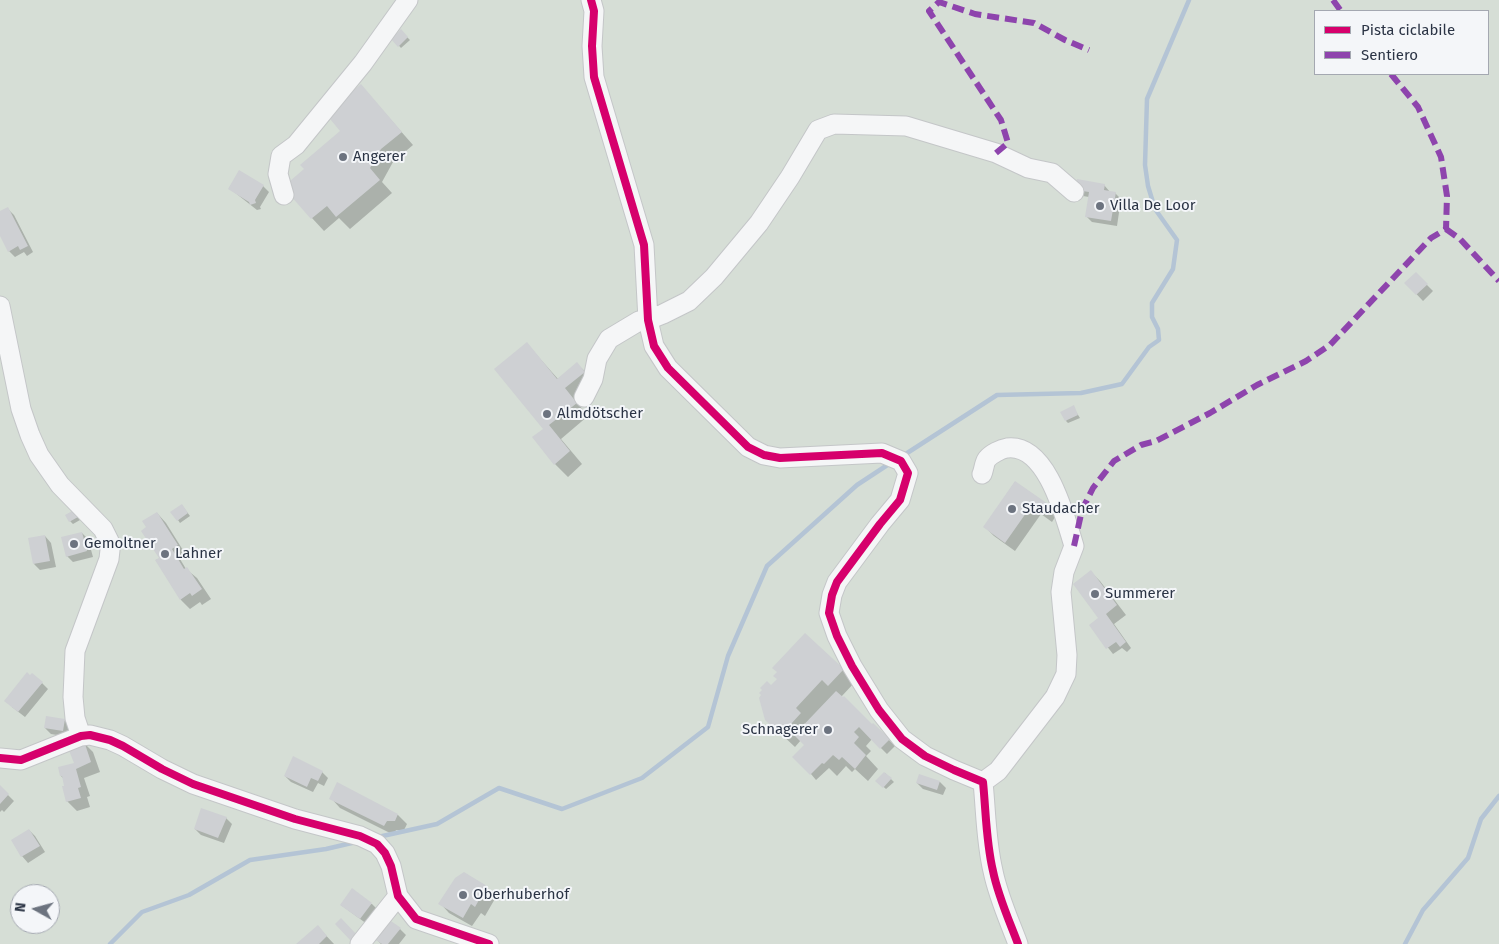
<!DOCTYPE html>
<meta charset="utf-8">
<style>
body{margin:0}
#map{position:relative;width:1499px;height:944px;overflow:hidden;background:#e6e8ea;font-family:"Fira Sans",sans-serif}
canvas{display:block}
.legend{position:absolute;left:1314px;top:10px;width:175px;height:65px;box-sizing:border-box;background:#f4f6f9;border:1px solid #a4a8b1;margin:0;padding:6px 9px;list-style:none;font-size:15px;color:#2b3445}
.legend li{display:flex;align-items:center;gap:10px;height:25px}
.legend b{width:25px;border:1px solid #a4a8b1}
.north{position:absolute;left:10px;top:884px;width:50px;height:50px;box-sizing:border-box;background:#f4f6f9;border:1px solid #a4a8b1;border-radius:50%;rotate:277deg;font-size:14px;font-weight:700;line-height:20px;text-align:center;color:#2b3445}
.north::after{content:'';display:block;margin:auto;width:18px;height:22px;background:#6c737f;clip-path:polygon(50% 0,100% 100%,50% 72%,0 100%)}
</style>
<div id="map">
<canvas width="1499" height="944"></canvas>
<ul class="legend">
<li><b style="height:6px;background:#d6006c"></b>Pista ciclabile</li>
<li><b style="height:6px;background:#8e44ad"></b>Sentiero</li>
</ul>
<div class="north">N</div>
</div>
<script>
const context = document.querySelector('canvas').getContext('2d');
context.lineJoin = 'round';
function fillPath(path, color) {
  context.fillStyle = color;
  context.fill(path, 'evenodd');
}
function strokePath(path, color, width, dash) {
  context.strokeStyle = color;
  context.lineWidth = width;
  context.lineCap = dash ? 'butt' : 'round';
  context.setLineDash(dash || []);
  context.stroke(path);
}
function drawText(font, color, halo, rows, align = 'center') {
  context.font = font + ' "Fira Sans",sans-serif';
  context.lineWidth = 4;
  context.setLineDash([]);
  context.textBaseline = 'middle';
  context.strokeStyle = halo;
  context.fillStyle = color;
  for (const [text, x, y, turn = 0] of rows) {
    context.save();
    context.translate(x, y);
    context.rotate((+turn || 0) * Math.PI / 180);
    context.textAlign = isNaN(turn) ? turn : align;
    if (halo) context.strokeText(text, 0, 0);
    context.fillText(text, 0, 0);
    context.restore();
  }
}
fillPath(new Path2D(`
 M0,0H1499V944H0ZM1315,11H1488V74H1315ZM20,894H50V924H20Z`), '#d6ded6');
fillPath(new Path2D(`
 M401,31L410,40L401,48L393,39Z
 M361,86L413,145L393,162L382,182L392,193L350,229L339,218L324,231L312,218L306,170L341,131Z
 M240,172L263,186L269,192L260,207L261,209L257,210L229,188Z
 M1104,185L1110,192L1115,193L1121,199L1117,226L1092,222L1086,216L1089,197L1083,196L1077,190Z
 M8,209L14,215L33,252L27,256L24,252L15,257L9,251L0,231V213Z
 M1416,274L1433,291L1423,301L1406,283Z
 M527,344L558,379L577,364L590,376L576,401L588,416L561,439L582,464L568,477L555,464L545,430Z
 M1073,407L1080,418L1068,423L1066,421Z
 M1015,482L1048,505L1057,514L1052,522L1041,514L1015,551L994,536L985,527Z
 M184,508L190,516L180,523L178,520Z
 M157,513L166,523L186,555L180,559L186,569L197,578L211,599L202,605L200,602L190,609L181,600L156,560L161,558L148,528Z
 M76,514L80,520L73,524L70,521Z
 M82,533L88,539L93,557L73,562L67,556Z
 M45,536L51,543L56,567L40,570L34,564Z
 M1091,572L1100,581L1126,615L1114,624L1131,648L1127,652L1122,648L1113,654L1091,626L1100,619Z
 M843,670L855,682L841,697L872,726L873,724L895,746L887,754L872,739L866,746L871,751L866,756L878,769L868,781L855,769L852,772L846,766L837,776L829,768L816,780L811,774L806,746L801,740L795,747L780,733L771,687Z
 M42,683L48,689L25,717L12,707Z
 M64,720L70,726L69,737L51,734L45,728Z
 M84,743L93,752L100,772L84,778L90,796L87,797L90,807L77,811L67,801L64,779L61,776L76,764Z
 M322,772L328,778L324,786L318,783L313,792L291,782L285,776Z
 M885,773L894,782L886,789L877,781Z
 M940,782L946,788L943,795L923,789L917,783Z
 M0,787L14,801L4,812L2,810L0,812Z
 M331,798L398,815L407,824L404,830H396L394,835L340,808Z
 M226,818L232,824L224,843L201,835L195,829Z
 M29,830L35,836L45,852L28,863L22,856L13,841Z
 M464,873L487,887L496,897L485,916L481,913L472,926L449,913L440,903Z
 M372,904L378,910L367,924L341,905Z
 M318,927L334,944H297Z
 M400,929L406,935L399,944H381L376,939Z`), '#0003');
strokePath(new Path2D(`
 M901,457L997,395L1081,393L1122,384L1149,347L1159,340L1158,329L1152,317V303L1173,269L1177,240L1155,209L1148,186L1145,165L1147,99L1189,0
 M378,837L437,824L499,788L562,809L642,778L708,727L728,656L767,566L857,485L892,462
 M110,944L142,912L189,895L250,860L326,849L356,842
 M1405,944L1423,910L1468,858L1481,819L1499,796`), '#b4c4d5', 4.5);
fillPath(new Path2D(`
 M401,29L408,37L398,47L391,39Z
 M361,84L402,132L381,149L370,168L380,180L336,217L327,206L311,219L283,187L304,169L300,165L340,131L326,114Z
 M239,170L264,185L255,200L256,203L250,205L249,202L228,189Z
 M1077,179L1105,184L1104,190L1116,192L1111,221L1085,217L1089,192L1076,190Z
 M8,207L28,246L20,250L18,246L8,252L0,236V211Z
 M1416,272L1428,284L1416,295L1404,283Z
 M527,342L557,379L577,362L585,372L565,388L577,403L549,425L570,451L554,465L532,437L543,429L494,369Z
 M1074,405L1078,415L1065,421L1060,412Z
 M1015,481L1048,504L1042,513L1031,506L1005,543L983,527Z
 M182,504L188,513L177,521L170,512Z
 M74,510L78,517L69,522L65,515Z
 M157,512L178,545L172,549L184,569L187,567L202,589L192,596L190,593L180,600L155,560L159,558L141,531L146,527L142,521Z
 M82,532L87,551L66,557L61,537Z
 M45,535L50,561L33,564L28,538Z
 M1091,570L1117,605L1106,614L1126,642L1120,647L1116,642L1106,649L1089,625L1098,618L1073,584Z
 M805,633L844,669L828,686L822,680L796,708L801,713L781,735L765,720L759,698L761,695L759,693L762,690L760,688L767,681L771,685L777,679L773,676L777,672L772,668Z
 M27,672L30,675L32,673L43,682L18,712L4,701Z
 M836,691L843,697L844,696L872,724L873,723L890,739L880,749L859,727L854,732L859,737L854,743L866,755L855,769L842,757L839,760L833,755L824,764L822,763L810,775L792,757L804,745L794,735Z
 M46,716L65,719L63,731L44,728Z
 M84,741L91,762L76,769L81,787L78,788L81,798L66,802L62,786H64L62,776H60L58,767L74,763L68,748Z
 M293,756L323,771L318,781L311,778L307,787L284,776Z
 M884,772L892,778L883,788L875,781Z
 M919,774L940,781L937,790L916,783Z
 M337,782L398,814L395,821H387L384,826L329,799Z
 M0,785L9,794L0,804Z
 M201,808L227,817L218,838L194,829Z
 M29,829L40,846L21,857L11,840Z
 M464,872L487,886L475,907L471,904L463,918L438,904L455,878Z
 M352,888L372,903L360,919L340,905Z
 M341,918L357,935L351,941L335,924Z
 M388,919L401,928L388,944H382L374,939Z
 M318,925L327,936L319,944H296Z`), '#ced0d3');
const minor = new Path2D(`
 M591,0L594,11L592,46L594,77L644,245L648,320L654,346L668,368L748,447L764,455L780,458L882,453L901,461L908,473L900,500L880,524L837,582L832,595L829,613L837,636L852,666L879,710L902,739L925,756L954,770L983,782C986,812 986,842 993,871C998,896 1009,920 1018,944
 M284,195L278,174L281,156L296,145L363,63L408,0
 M0,306L21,409L30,435L39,455L60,485L103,529L109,541L110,550L109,559L75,651L73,697L75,718L81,736
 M584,397L593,379L597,359L609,339L639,321L648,320L663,314L689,301L714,277L759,223L790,177L818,130L834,124L906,126L996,153L1028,168L1052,173L1074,192
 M982,474C984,470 984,463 987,459C991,454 1001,449 1007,448C1047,443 1065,517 1074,546L1064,572L1061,592L1067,655L1066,674L1055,697L998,771L983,782
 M0,758L21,760L81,736L90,735L110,740L123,746L162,769L193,784L295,819L360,836L377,844L385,853L391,866L398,896L416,919L489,944
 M360,944L398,896`);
strokePath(minor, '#c4c6c8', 21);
strokePath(minor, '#f5f6f7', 19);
strokePath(new Path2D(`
 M1333,0L1341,11
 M1391,74L1418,107L1441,157L1447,196L1446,229
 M996,153L1008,143L1001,120L929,11L939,2L975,14L1034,23L1065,40L1089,50
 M1446,229L1460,239L1499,281
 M1074,546L1082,510L1093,488L1114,461L1141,445L1156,441L1210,413L1257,385L1306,361L1330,345L1431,238L1446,229`), '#8e44ad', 6, [12, 6]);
strokePath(new Path2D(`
 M591,0L594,11L592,46L594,77L644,245L648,320L654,346L668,368L748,447L764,455L780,458L882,453L901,461L908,473L900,500L880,524L837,582L832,595L829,613L837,636L852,666L879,710L902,739L925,756L954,770L983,782C986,812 986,842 993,871C998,896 1009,920 1018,944
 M0,758L21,760L81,736L90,735L110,740L123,746L162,769L193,784L295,819L360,836L377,844L385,853L391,866L398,896L416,919L489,944`), '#d6006c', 8);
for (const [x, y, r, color] of [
 [343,157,5,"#6c737f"],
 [1100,206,5,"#6c737f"],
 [547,414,5,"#6c737f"],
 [1012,509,5,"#6c737f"],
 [74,544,5,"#6c737f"],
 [165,554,5,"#6c737f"],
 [1095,594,5,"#6c737f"],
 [828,730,5,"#6c737f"],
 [463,895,5,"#6c737f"]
]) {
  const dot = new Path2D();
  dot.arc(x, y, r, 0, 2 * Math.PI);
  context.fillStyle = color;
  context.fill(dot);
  strokePath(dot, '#f4f6f9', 2);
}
drawText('15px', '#2b3445', '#f4f6f9', [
 ["Angerer",353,157],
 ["Villa De Loor",1110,206],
 ["Almdötscher",557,414],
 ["Staudacher",1022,509],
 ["Gemoltner",84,544],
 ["Lahner",175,554],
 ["Summerer",1105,594],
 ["Schnagerer",818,730,"right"],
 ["Oberhuberhof",473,895]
], 'left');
</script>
